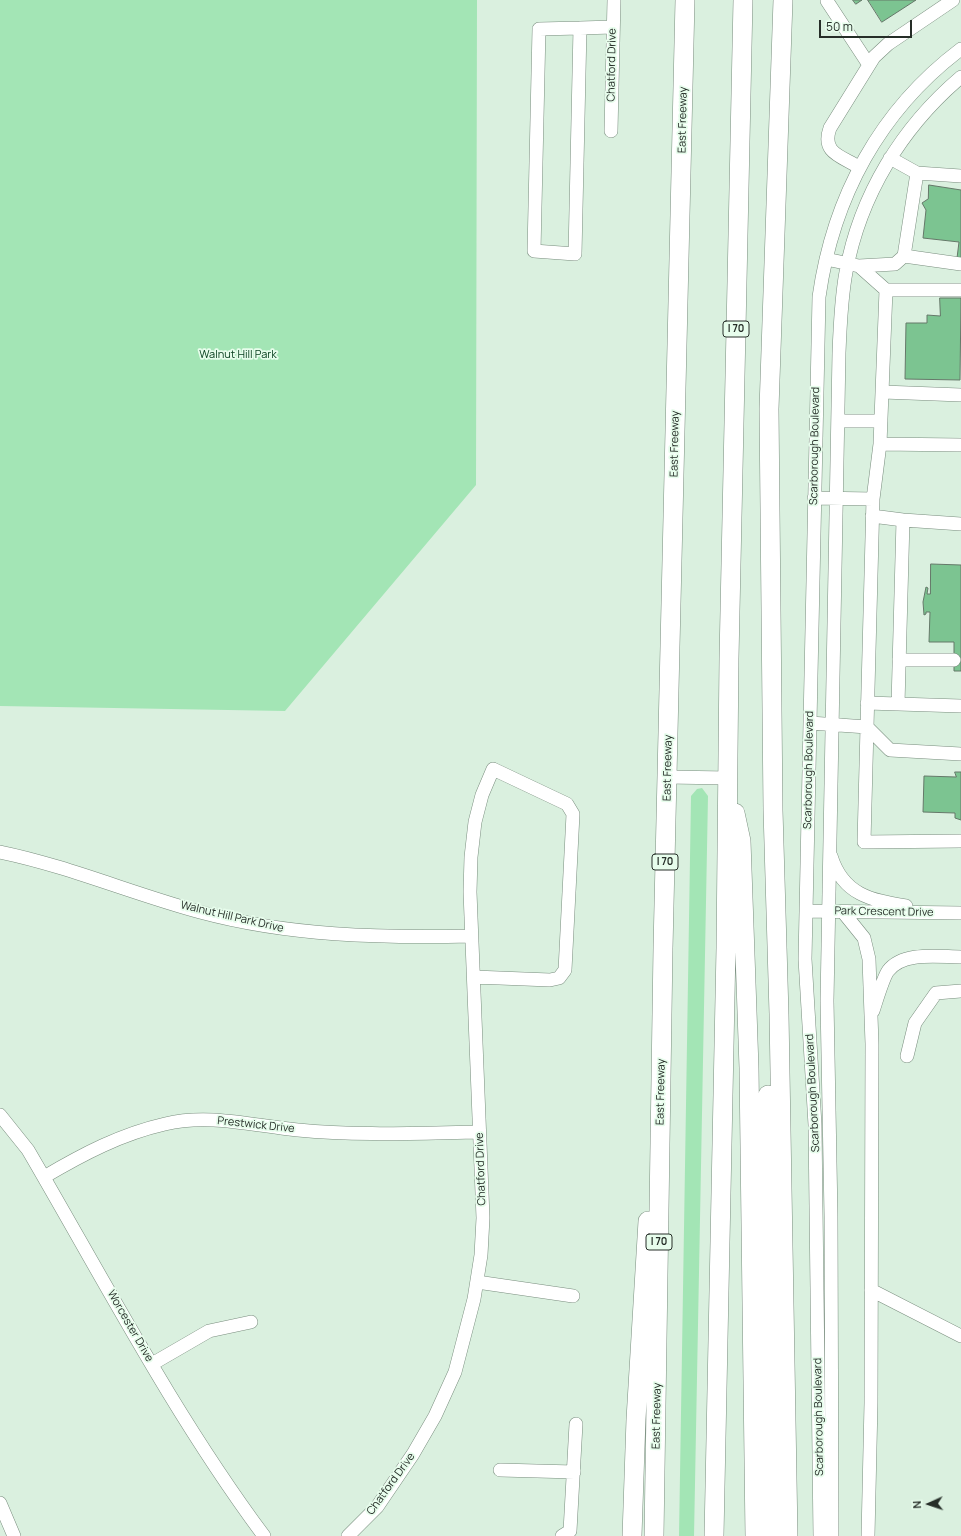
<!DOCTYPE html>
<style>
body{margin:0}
#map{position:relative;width:961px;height:1536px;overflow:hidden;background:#daf0df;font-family:Manrope,sans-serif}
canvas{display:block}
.north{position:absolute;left:909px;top:1484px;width:40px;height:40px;-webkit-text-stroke:3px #e7fdec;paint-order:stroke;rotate:267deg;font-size:11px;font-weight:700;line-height:16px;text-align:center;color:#262e28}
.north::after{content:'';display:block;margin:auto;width:14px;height:18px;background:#262e28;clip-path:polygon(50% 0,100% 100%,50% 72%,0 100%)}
.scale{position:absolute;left:819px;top:20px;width:93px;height:18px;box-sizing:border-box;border:2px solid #262e28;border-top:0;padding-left:5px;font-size:12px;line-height:14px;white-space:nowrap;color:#262e28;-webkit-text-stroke:3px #e7fdec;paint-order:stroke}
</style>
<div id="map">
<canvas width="961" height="1536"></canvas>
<div class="north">N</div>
<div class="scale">50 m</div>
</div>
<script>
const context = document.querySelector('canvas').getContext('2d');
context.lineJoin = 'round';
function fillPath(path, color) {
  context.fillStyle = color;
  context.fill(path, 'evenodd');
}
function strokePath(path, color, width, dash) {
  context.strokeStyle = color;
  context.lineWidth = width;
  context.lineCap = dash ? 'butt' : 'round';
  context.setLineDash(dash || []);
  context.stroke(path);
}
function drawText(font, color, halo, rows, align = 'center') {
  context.font = font + ' Manrope,sans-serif';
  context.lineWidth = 3.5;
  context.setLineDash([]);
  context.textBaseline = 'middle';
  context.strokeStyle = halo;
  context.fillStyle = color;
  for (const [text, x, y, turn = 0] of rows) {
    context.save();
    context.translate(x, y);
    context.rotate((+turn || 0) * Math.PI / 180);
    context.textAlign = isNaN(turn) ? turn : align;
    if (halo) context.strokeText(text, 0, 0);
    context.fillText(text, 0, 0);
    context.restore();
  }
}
fillPath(new Path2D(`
 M0,0H477L476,485L285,711L0,706Z
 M702,788L708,796L694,1536H679L691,796L697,789Z`), '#a3e5b5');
const building = new Path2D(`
 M853,0H862L856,4Z
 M868,0H916L882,22Z
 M929,185L961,190V258H957L959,242L923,238L926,210L922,203L928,199Z
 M940,298H961L960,380L905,379L906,323H927V315L940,316Z
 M931,564L961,565V671H954V642H929L930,612H926V614L924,615L923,602L926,587L928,588L927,594H930Z
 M955,772H961V820L955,818V813L923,812L924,776L956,777Z`);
fillPath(building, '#7cc491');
strokePath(building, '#657869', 1);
const minor = new Path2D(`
 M827,1L869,65
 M580,28L539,29L534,251L575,254L580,28L613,27
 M611,131L614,0
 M890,158L917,173L961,176
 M859,167C841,156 821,153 830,128L874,57L888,44L953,0
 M904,256L961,264
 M826,259L859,266L886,290H961
 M859,266L895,264L904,256L917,173
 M883,392L961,395
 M838,421H881
 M880,444L886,290
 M814,498L873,499
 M872,516L903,520L961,524
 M899,660H954
 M867,703L961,706
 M898,704L903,520
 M810,723L867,727L873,499L880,444L961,445
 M867,727L864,842L961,841
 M867,727L890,750L961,754
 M667,777L728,778
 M0,852C68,866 133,894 200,912C289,936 380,938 471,936
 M831,856C843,895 871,900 906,906
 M806,911L961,913
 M843,912L864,938L869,959L872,1044L871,1403L868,1536
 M873,1011C876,1002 883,978 888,971C903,951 939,957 961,957
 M907,1056L915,1023L936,993L961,991
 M0,1115L28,1150C104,1280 174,1415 264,1536
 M44,1177C83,1154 121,1134 165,1124C209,1113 254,1126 298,1130C358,1136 419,1133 479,1132
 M477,1282L573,1296
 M871,1290L961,1336
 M152,1364L209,1331L251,1322
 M500,1470L574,1472
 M0,1503L14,1536
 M348,1536L377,1507L413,1454L435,1416L455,1372L474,1299L481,1255L483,1218L470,892L471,857L475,822L482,795L493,769L567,804L573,814L565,970L559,978L550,980L474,977
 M562,1536L570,1531L576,1424
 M820,1536L815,1125L805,959L819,297C833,197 880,110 961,49
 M832,1536L831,1216L827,1001L839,353C840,326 841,299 846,272C860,195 902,127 961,77`);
const highway = new Path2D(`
 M783,0L769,409L773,810L779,1014L788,1536
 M735,813L741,841L749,1068L755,1536
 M768,1095C764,1242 770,1389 770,1536
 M632,1536L636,1419L648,1221
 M654,1536L663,948L685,0
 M714,1536L726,948L729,658L743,0`);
strokePath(minor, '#798d7e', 14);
strokePath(highway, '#798d7e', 20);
strokePath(minor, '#fff', 13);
strokePath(highway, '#fff', 19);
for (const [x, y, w] of [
 [736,329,26],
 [665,862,26],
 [659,1242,26]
]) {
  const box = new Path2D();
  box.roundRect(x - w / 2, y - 8, w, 16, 3);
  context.fillStyle = '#e7fdec';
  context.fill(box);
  strokePath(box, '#262e28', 1);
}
drawText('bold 10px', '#262e28', null, [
 ["I 70",736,329],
 ["I 70",665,862],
 ["I 70",659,1242]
]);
drawText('11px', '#262e28', '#e7fdec', [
 ["Chatford Drive",612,65,-89],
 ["East Freeway",683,120,-89],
 ["East Freeway",675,444,-89],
 ["Scarborough Boulevard",815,446,-89],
 ["East Freeway",668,768,-89],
 ["Scarborough Boulevard",809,770,-89],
 ["Park Crescent Drive",884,912,1],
 ["Walnut Hill Park Drive",232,917,13],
 ["East Freeway",661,1092,-89],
 ["Scarborough Boulevard",813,1093,-93],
 ["Prestwick Drive",256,1125,6],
 ["Chatford Drive",481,1169,-92],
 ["Worcester Drive",130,1326,60],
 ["East Freeway",657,1416,-89],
 ["Scarborough Boulevard",819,1417,-91],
 ["Chatford Drive",391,1484,-54]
]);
drawText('11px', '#0b4221', '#e7fdec', [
 ["Walnut Hill Park",238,355]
]);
</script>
